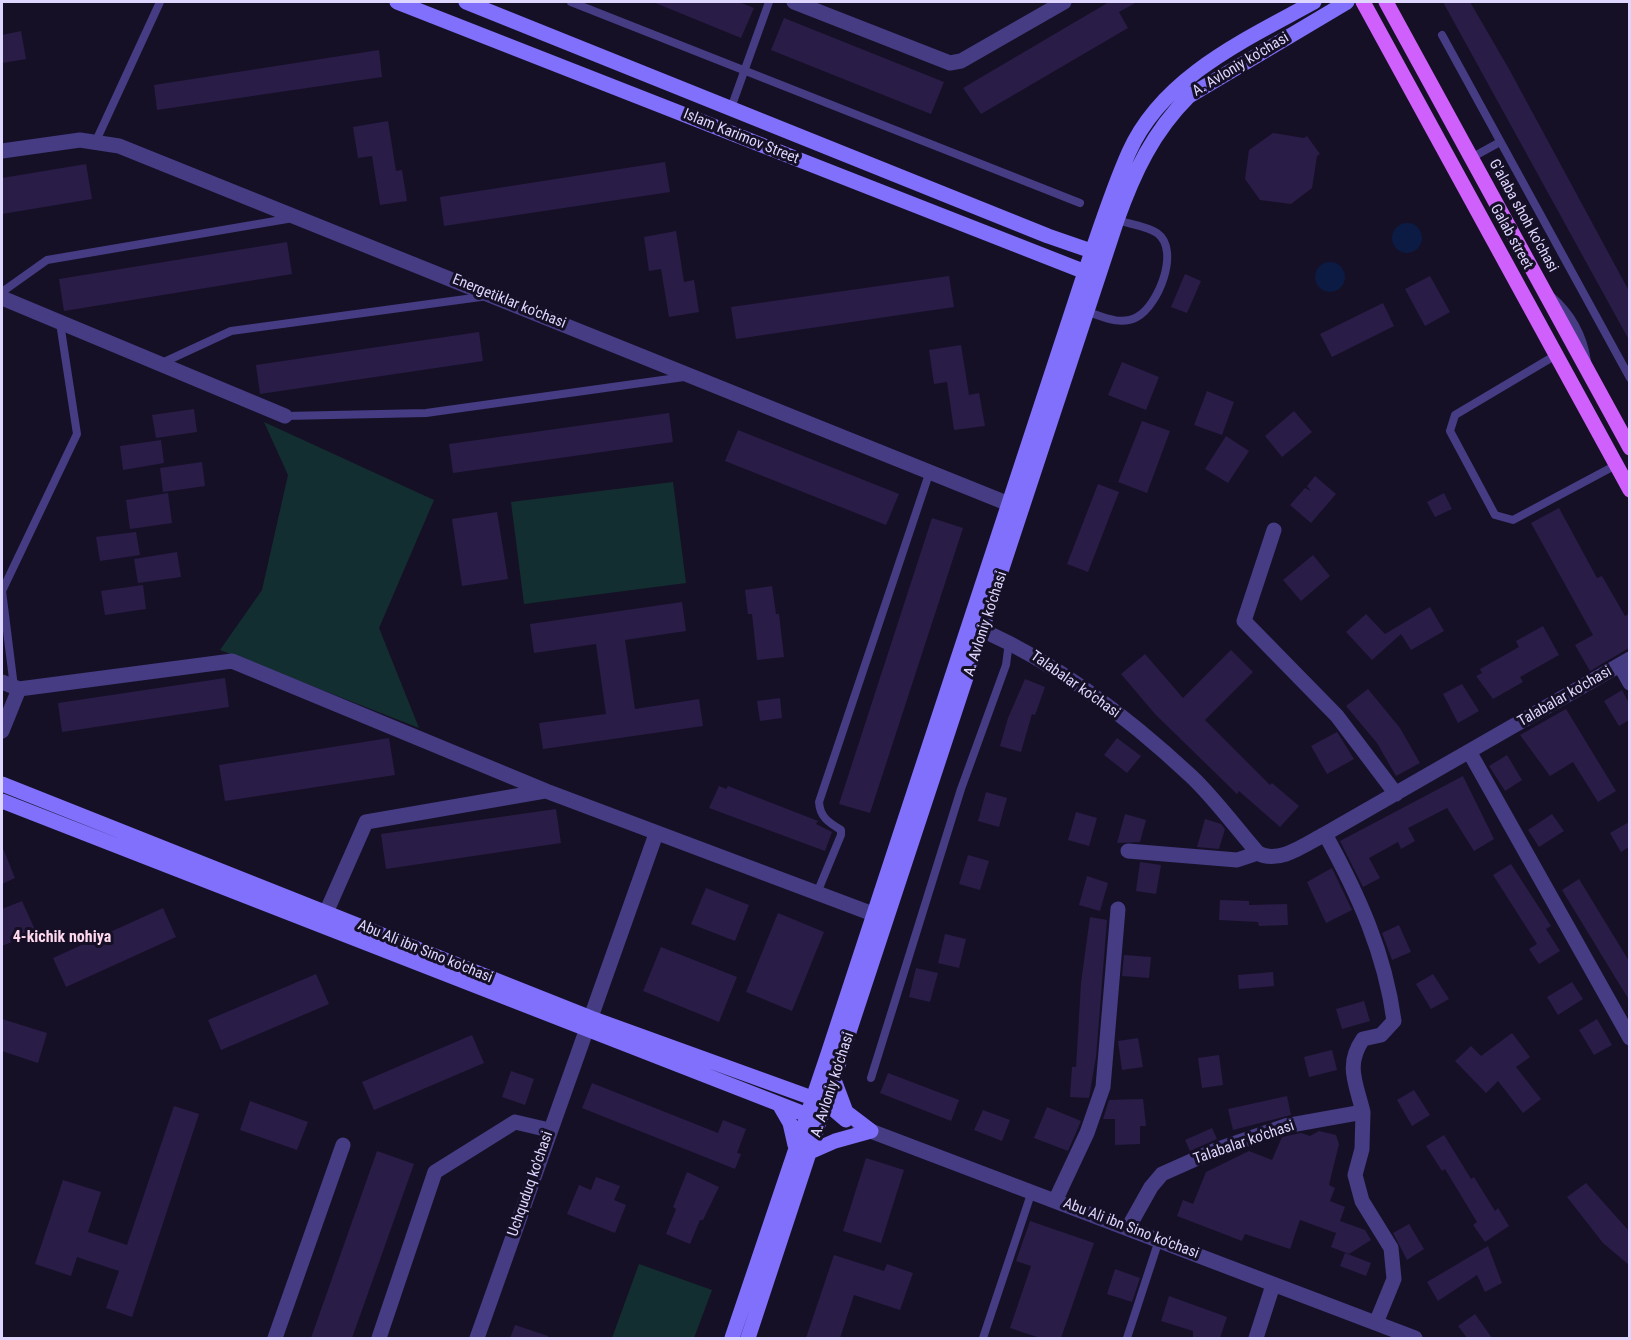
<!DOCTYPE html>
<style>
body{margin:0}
#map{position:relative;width:1631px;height:1340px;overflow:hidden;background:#161026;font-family:"Roboto Condensed",sans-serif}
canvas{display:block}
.frame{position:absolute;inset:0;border:3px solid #ded6fe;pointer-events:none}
</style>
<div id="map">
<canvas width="1631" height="1340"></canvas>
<div class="frame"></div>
</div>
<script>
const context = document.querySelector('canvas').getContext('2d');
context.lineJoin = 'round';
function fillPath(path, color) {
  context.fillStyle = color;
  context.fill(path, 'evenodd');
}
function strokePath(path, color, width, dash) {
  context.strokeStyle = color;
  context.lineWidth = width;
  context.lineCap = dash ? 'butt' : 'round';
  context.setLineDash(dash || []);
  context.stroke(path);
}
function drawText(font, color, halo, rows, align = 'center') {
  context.font = font + ' "Roboto Condensed",sans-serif';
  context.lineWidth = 6;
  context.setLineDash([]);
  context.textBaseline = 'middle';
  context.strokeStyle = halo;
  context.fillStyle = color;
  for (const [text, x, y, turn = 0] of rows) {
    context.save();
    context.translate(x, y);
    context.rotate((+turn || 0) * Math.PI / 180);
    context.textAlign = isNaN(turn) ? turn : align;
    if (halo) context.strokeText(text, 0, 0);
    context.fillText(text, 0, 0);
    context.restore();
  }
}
fillPath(new Path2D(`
 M264,422L434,500L379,628L419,728L220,650L262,590L288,475Z
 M673,482L686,583L524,604L511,502Z
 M639,1264L712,1290L694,1338H612Z`), '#132e30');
fillPath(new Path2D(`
 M1392 238a15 15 0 1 1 30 0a15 15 0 1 1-30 0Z
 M1315 277a15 15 0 1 1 30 0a15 15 0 1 1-30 0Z`), '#0c1b43');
fillPath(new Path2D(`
 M653,2H739L754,8L741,38Z
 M1109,2H1137L1119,12L1128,28L981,114L963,88Z
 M1443,2H1470L1509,69L1629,291V340Z
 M784,18L944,82L931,114L771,50Z
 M21,31L26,59L2,63V35Z
 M379,50L382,77L157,110L154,85Z
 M388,121L396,171L402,170L407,201L380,205L372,156L358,158L353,127Z
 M1273,133L1304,138L1307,136L1320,154L1317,156L1312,188L1291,204L1260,200L1245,179L1249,150Z
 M665,162L670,192L444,226L440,197Z
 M86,164L92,199L2,214V178Z
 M676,231L684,282L694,280L699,312L669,317L661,269L649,271L644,237Z
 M287,242L292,274L64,311L59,279Z
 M1185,274L1201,281L1187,313L1171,307Z
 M949,276L954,307L736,339L731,307Z
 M1430,276L1450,312L1425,326L1405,289Z
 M1383,303L1394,326L1332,357L1320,334Z
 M479,332L483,361L260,394L256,365Z
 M961,345L969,395L979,393L985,426L954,430L947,382L934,384L929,350Z
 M1122,362L1159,377L1146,410L1108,395Z
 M1207,391L1234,402L1222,435L1194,425Z
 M194,409L197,432L156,438L152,415Z
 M1294,411L1312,432L1282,457L1265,436Z
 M669,413L673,442L453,473L449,444Z
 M1142,421L1170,431L1147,493L1118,482Z
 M738,430L899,494L886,525L725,461Z
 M1226,436L1249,451L1228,483L1205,469Z
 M161,440L164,463L123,470L120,446Z
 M202,462L205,486L163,492L160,468Z
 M1315,476L1336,494L1311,523L1290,505L1305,488L1311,491L1307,486Z
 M1098,484L1119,492L1088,572L1067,564Z
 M168,493L172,523L130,529L126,500Z
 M1444,493L1452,509L1435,517L1427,502Z
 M1559,508L1597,578L1602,576L1625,616L1629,614V648L1590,671L1575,645L1593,635L1531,523Z
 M497,512L508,579L462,586L452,519Z
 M932,518L963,528L870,813L839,804Z
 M136,532L140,555L100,561L96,537Z
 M177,552L181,577L138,583L134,559Z
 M1313,555L1330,576L1301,601L1283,580Z
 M143,585L146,609L105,615L101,591Z
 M772,586L776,614H779L784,657L757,660L752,614H748L745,590Z
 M682,602L686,631L625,640L635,709L699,699L703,726L543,749L539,723L606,714L596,644L534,653L530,624Z
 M1430,607L1444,631L1411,650L1401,634L1372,660L1346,632L1366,614L1385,634Z
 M1543,626L1559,655L1520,677L1523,682L1493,699L1476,676L1482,673L1480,669L1519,647L1516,641Z
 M1231,650L1253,672L1205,720L1270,785L1272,783L1299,806L1280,827L1239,791L1237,794L1155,714L1121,674L1145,654L1183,698Z
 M225,678L229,707L62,732L58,703Z
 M1025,679L1045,687L1035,715L1032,714L1021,752L1000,746L1008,718Z
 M1462,684L1479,711L1458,723L1443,694Z
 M1368,689L1400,728L1420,763L1396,776L1377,743L1346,706Z
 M1622,690L1629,703V720L1619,726L1604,701Z
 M780,698L782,718L760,721L757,701Z
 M1566,709L1616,791L1598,802L1573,762L1550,776L1520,735Z
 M1337,732L1354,759L1327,774L1311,746Z
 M389,738L395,775L225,801L219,765Z
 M1117,738L1141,756L1127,773L1104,755Z
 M1507,755L1522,780L1505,791L1489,766Z
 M1463,776L1494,839L1474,851L1447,808L1408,828L1415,841L1401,849L1398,842L1369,858L1380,878L1363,887L1340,841Z
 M719,786L726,789L728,786L818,821L816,824L832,832L825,851L709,808Z
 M986,792L1007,798L999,827L978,821Z
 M556,809L561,843L386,869L381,834Z
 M1076,812L1097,818L1089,846L1068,840Z
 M1125,814L1146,820L1140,842L1117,843Z
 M1552,814L1564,831L1539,847L1528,830Z
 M1205,819L1221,824L1225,829L1219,849L1197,847Z
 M1629,822V847L1621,852L1610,833Z
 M2,846L15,878L2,884Z
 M968,855L989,861L980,890L959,884Z
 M1140,862L1161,865L1156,894L1136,891Z
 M1511,864L1551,926L1546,929L1560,951L1539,964L1529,949L1537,944L1493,875Z
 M1332,868L1352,910L1326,923L1307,882Z
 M1087,876L1108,883L1100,911L1079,905Z
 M1579,879L1629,961V1000L1562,890Z
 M706,888L749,905L735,941L691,924Z
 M1220,900L1249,901V905L1287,904L1288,925L1259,926L1258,922L1219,920Z
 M22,901L36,932L2,946V909Z
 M163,908L176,937L66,987L53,958Z
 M778,913L824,932L792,1011L746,992Z
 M1090,917L1107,920L1096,1057L1089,1098L1070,1097L1072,1067H1076L1081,983Z
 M1399,925L1411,952L1392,960L1382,933Z
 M945,934L966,939L959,968L938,963Z
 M661,947L737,977L719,1022L643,991Z
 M1124,955L1151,957L1149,978L1122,976Z
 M916,968L938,973L930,1002L909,997Z
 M1273,972L1274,986L1239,989L1238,975Z
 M316,974L329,1004L221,1050L208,1020Z
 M1433,974L1449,999L1431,1009L1416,984Z
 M1572,982L1583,999L1558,1015L1547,997Z
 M1364,1001L1370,1021L1342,1029L1336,1009Z
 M2,1019L47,1033L38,1063L2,1051Z
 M1597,1019L1612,1045L1594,1055L1579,1030Z
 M1512,1033L1530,1057L1516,1067L1541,1099L1523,1113L1498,1081L1486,1093L1455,1061L1471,1046L1481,1056Z
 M472,1035L484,1063L374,1110L362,1082Z
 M1138,1038L1143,1067L1122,1070L1118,1041Z
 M1332,1050L1337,1070L1309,1077L1304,1057Z
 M1219,1055L1223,1085L1202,1088L1198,1058Z
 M511,1071L534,1079L525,1105L502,1097Z
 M888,1073L959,1100L951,1121L880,1093Z
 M592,1083L718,1133L723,1120L746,1129L737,1153L741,1154L735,1169L582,1108Z
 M1414,1090L1430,1115L1412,1126L1397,1100Z
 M1287,1096L1291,1115L1233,1130L1228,1109Z
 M1143,1099L1146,1126H1140V1144L1115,1145V1119H1103L1109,1100Z
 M250,1101L308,1122L297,1150L240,1130Z
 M174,1106L199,1114L132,1317L106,1308L119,1271L77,1257L71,1276L35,1264L63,1180L101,1192L88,1232L127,1245Z
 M1047,1107L1081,1121L1068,1151L1034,1138Z
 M983,1110L1010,1120L1002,1141L974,1130Z
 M1212,1128L1217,1139L1190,1151L1185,1140Z
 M1319,1131L1336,1135L1339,1144L1329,1185L1335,1188L1330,1201L1345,1207L1340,1221L1365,1230L1371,1240L1349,1254L1331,1247L1336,1233L1300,1220L1290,1249L1245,1234L1242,1241L1177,1216L1183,1200L1193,1204L1206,1172L1249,1151L1272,1160L1282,1137L1301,1133L1310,1136Z
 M1444,1135L1471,1179L1474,1177L1495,1211L1498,1208L1509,1226L1485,1242L1473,1225L1477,1222L1445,1169L1442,1171L1426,1146Z
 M377,1151L414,1164L352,1338H311Z
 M866,1158L904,1170L881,1243L843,1231Z
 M687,1172L719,1187L703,1220H700L690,1244L666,1234L676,1209L673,1207Z
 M596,1177L620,1186L614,1200L626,1205L615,1233L567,1214L579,1185L591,1190Z
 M1586,1183L1629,1231V1265L1603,1243L1567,1197Z
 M1030,1221L1094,1243L1061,1338H1040L1010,1328L1031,1266L1016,1261Z
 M1409,1224L1424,1249L1407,1260L1393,1233Z
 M1488,1246L1502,1283L1485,1292L1477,1275L1438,1301L1427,1282Z
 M1345,1253L1371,1263L1366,1276L1340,1266Z
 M834,1255L884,1271L887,1264L913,1273L900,1310L854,1295L840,1338H806Z
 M1115,1269L1140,1278L1132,1302L1107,1294Z
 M1169,1296L1227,1317L1220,1338H1193V1331L1161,1321Z
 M1475,1314L1492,1338H1467L1458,1326Z
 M515,1325L548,1336L547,1338H510Z`), '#291c47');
strokePath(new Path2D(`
 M571,2L1080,203
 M1442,35L1630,378
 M731,108L769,2
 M95,143L160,2
 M1471,158L1500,142
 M2,292L47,260L293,218
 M1551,296C1571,313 1583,335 1587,361
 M1088,312C1103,317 1121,326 1137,317C1158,306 1181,250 1157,233C1147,226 1129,224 1117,220
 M1556,355L1455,415L1450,431L1495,515L1513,520L1616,465
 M162,363L231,331L488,296
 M285,416L426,413L684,377
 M14,687L2,591L77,434L60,323
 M817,893L841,835V830C828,822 820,817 819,802L930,471
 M871,1078L961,789L1006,665L1009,642
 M983,1338L1032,1191
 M1127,1338L1159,1240`), '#453c84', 8);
strokePath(new Path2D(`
 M794,2L950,63L961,61L1064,2
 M2,151L80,140L119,146L1009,504
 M2,298L285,416
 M1274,530L1244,621L1337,716L1396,794
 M984,631C1062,666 1130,719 1192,777C1216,800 1236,828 1258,853C1278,865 1306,844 1325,834L1630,659
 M1620,665L1630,683
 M2,682L19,689L2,731
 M19,689L232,661L546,791L873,914
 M1470,753L1630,1038
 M1128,851L1237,860L1258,853
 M321,924L366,822L545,791
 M1363,1112L1362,1149L1355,1175L1362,1201L1391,1248L1394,1279L1376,1323
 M860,1127L1415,1338
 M1056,1199L1087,1133L1103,1087L1118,909
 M1128,1228L1151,1187L1162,1174L1218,1149L1285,1126L1363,1112C1356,1083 1345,1065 1363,1039L1381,1035L1394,1021C1385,953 1358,894 1325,834
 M275,1338L343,1145
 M379,1338L435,1172L515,1122L549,1130
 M477,1338L656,834
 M1256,1338L1273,1285`), '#453c84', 15);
strokePath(new Path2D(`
 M397,2L1093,275
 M466,2L1048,236L1100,254
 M2,784L591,1018L826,1103L846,1120
 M2,801L815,1118
 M779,1104L790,1123L795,1145
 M810,1152L835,1141L871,1131L846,1112L834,1080
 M732,1338L827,1057L1085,272C1099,232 1112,190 1129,152C1163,76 1247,39 1314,2
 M748,1338L1117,220C1134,172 1153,132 1189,96L1347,2`), '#8070fb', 15);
strokePath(new Path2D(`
 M1363,2L1630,490
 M1386,2L1630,448`), '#cf60fb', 15);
drawText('15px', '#ded6fe', '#161026', [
 ["A. Avloniy ko'chasi",1241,65,-31],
 ["Islam Karimov Street",741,137,22],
 ["G'alaba shoh ko'chasi",1523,216,61],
 ["Galab street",1511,237,61],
 ["Energetiklar ko'chasi",509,302,22],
 ["A. Avloniy ko'chasi",986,624,-72],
 ["Talabalar ko'chasi",1075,685,35],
 ["Talabalar ko'chasi",1565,697,-30],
 ["Abu Ali ibn Sino ko'chasi",425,952,22],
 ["A. Avloniy ko'chasi",833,1085,-72],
 ["Talabalar ko'chasi",1244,1143,-19],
 ["Uchquduq ko'chasi",531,1184,-71],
 ["Abu Ali ibn Sino ko'chasi",1131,1229,21]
]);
drawText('bold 16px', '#fed8ed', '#161026', [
 ["4-kichik nohiya",62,938]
]);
</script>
